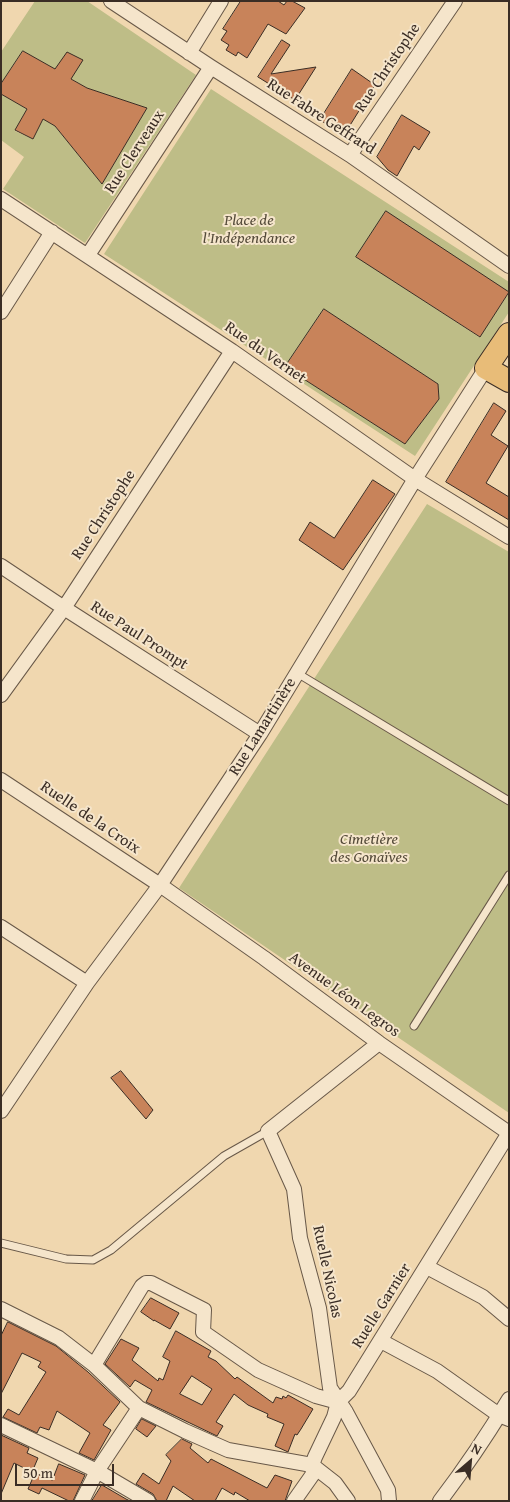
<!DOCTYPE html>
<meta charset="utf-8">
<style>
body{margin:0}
#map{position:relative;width:510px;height:1502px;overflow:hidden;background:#f0d7af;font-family:"Gentium Book Plus",serif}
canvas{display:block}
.frame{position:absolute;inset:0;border:2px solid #3a2d25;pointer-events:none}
.north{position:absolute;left:445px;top:1437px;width:50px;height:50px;-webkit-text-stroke:4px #f5e5cb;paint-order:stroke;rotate:27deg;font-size:14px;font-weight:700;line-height:20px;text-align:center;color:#3a2d25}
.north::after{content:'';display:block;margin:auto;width:18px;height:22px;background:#3a2d25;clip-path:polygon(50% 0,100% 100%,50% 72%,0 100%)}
.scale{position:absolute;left:15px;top:1464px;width:99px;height:22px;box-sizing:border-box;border:2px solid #3a2d25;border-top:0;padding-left:6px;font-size:15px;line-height:18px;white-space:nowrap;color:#3a2d25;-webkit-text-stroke:4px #f5e5cb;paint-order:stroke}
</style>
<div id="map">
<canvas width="510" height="1502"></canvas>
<div class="frame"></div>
<div class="north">N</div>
<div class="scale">50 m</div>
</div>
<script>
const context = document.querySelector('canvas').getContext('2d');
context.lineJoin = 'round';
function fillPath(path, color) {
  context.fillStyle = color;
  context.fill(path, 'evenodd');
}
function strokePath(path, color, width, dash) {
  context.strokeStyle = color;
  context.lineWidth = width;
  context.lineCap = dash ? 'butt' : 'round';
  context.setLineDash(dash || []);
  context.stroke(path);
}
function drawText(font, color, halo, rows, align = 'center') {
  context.font = font + ' "Gentium Book Plus",serif';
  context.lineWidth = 4;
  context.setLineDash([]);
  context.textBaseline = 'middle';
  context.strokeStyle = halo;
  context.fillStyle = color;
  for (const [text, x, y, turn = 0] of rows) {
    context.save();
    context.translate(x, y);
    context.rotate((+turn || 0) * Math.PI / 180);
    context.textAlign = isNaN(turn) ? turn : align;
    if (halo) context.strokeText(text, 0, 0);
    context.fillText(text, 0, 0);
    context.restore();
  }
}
fillPath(new Path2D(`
 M35,1H87L196,75L85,243L3,189L24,157L1,140V94L27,109L15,131L33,139L43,119L55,126L102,184L147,108L87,88L23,51L1,84V52Z
 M211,89L509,282V292L357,257L479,337L509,293V312L415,456L104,254ZM324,309L438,384L439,399L405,444L285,367Z
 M427,504L509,552V1113L179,888Z`), '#bebd87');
const building = new Path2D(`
 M241,1H278L284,5L287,1H292L305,8L286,34L268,24L247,58L238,52L236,56L226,50L229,45L221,40L227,31L223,29Z
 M282,40L290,45L271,74L316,67L295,100L258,77Z
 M23,51L55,69L67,52L83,60L71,79L87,88L147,108L102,184L55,126L43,119L33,139L15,130L27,109L1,94V84Z
 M352,69L375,85L344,135L320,120Z
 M402,115L430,132L419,150L414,146L397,176L388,170L377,157Z
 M386,211L509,292L480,337L356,257Z
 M324,309L438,384L439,399L405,444L285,367Z
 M494,403L506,411L491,435L508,446L486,483L509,497V520L446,482Z
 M373,480L395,494L343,570L299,540L310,522L334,538Z
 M121,1071L153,1110L146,1119L111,1078Z
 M151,1298L179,1313L170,1329L154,1320V1321L141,1312Z
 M8,1322L56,1346L88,1372L120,1402L103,1425L111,1430L94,1460L79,1453L90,1433L57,1411L49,1430L40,1427L37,1433L3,1417L8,1409L19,1415L46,1372L38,1367L41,1362L22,1353L1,1394V1336Z
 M176,1331L211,1351L208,1357L216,1361L235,1379L237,1377L273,1403L276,1397L282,1399L283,1396L286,1398L288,1395L313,1409L301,1429L297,1435L295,1434L288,1452L275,1446L284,1424L267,1417L268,1414L248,1405L234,1394L216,1422L223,1426L217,1436L146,1402L152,1390L135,1380L130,1387L105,1364L121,1339L139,1348L132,1360L158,1381L159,1378L163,1380L170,1361L163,1357ZM192,1376L212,1389L202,1405L180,1394Z
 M142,1419L156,1426L147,1437L136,1429Z
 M1,1435L29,1448L27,1453L38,1458L32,1472L14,1463L1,1494Z
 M182,1439L192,1444L190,1448L208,1463L211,1459L267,1488L275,1475L292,1481L285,1501H250L235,1492L234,1495L222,1488L215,1501H195L173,1486L166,1501H157L153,1494L136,1484L143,1473L159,1484L171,1461L166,1455Z
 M59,1464L85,1475L73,1501H69L42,1488L39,1494L28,1489L35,1473L52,1480Z
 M102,1485L126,1499L130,1501H92Z`);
fillPath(building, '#c8835a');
strokePath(building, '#3a2d25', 1);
const lane = new Path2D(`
 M297,673L509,801
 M414,1026L509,875
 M1,1243L66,1259L93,1260L111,1250L224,1156L268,1131`);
const street = new Path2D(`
 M111,1L211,67L350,155L509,266
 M189,53L221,1
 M350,155L455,1
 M1,199L232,351L415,479L509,537
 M88,255L211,67
 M1,312L52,232
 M1,566L64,608L260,734
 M1,695L64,608L232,351
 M1,780L160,885L264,958L379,1043L509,1133
 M1,927L87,983
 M379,1043L268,1131L294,1189L300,1238L319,1308L330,1388L346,1412L388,1490L389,1501
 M1,1111L87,983L160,885L260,734L415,479L486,368
 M427,1267L483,1297L509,1319
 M1,1309L59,1338L94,1365L139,1408L185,1431L228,1450L312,1465L335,1483L348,1501
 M381,1341L437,1371L499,1415L509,1419
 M94,1365L142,1286L146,1283H151L204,1310L203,1332L258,1370L316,1396L338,1402
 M1,1425L97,1471L148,1501
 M82,1501L97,1471L139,1408
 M294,1501L313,1474L312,1465L315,1457L334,1417L338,1402L349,1391L509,1133
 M440,1501C465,1468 488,1434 509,1399`);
const primary = new Path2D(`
 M509,334L486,368L509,381`);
strokePath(lane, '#685848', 9);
strokePath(street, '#685848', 16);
strokePath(primary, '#3a2d25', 24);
strokePath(lane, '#f5e5cb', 7);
strokePath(street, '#f5e5cb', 14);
strokePath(primary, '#e8bc78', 22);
drawText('16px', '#3a2d25', '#f5e5cb', [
 ["Rue Christophe",388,68,-56],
 ["Rue Fabre Geffrard",321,117,33],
 ["Rue Clerveaux",135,152,-57],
 ["Rue du Vernet",265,353,35],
 ["Rue Christophe",104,515,-57],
 ["Rue Paul Prompt",139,636,33],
 ["Rue Lamartinère",263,727,-58],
 ["Ruelle de la Croix",90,818,34],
 ["Avenue Léon Legros",344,995,36],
 ["Ruelle Nicolas",327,1272,78],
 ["Ruelle Garnier",382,1306,-58]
]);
drawText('italic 16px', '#544a39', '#f5e5cb', [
 ["Place de",249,221],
 ["l'Indépendance",249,239],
 ["Cimetière",369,840],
 ["des Gonaïves",369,858]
]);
</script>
